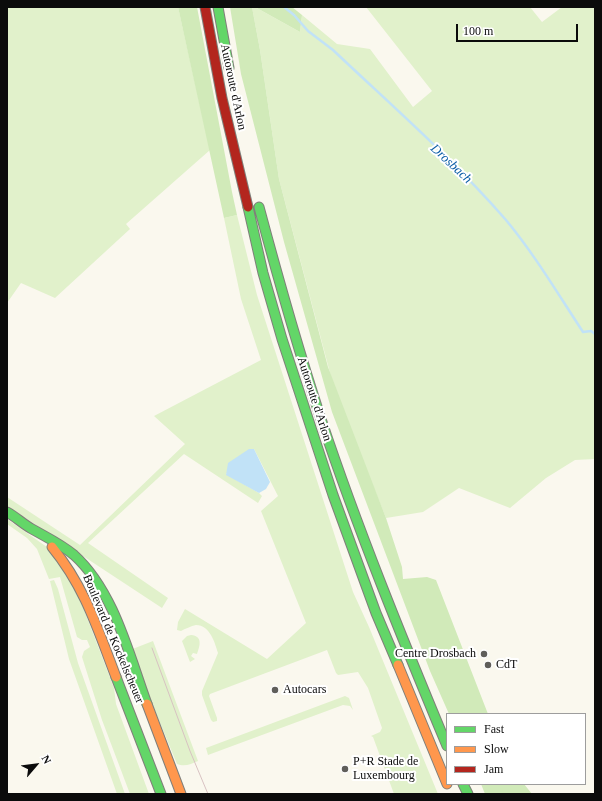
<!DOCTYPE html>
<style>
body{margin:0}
#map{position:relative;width:602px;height:801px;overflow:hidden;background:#faf8ee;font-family:Georgia,serif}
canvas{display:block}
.frame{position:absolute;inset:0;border:8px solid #0b0b0b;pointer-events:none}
.legend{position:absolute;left:446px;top:713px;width:140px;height:72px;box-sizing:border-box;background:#fff;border:1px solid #9d9d9d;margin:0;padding:5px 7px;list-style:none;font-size:12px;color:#0b0b0b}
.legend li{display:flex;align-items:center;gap:8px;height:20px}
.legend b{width:20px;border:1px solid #9d9d9d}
.north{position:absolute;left:16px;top:745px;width:40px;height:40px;-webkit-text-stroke:3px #fff;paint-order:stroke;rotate:62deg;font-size:11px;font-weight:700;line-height:16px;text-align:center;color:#0b0b0b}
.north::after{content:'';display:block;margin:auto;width:14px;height:18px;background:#0b0b0b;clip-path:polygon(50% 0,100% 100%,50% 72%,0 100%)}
.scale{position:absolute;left:456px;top:24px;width:122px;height:18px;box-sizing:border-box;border:2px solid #0b0b0b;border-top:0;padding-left:5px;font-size:12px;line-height:14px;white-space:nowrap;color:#0b0b0b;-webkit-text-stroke:3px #fff;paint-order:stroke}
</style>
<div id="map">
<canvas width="602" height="801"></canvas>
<div class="frame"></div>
<ul class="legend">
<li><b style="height:5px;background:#63d668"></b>Fast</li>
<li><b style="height:5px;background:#ff974d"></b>Slow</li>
<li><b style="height:5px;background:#b3261e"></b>Jam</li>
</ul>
<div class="north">N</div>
<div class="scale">100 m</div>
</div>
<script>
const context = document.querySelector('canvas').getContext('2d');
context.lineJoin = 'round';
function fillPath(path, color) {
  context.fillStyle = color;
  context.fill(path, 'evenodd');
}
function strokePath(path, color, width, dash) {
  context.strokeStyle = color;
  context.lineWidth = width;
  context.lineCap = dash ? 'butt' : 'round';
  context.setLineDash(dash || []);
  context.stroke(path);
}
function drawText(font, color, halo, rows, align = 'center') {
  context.font = font + ' Georgia,serif';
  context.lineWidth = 4;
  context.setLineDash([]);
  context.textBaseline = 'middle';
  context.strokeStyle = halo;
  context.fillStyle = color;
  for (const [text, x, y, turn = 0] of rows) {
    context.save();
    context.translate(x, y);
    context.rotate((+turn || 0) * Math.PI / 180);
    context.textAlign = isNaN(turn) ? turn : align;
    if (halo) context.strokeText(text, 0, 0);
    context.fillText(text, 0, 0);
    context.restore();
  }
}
fillPath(new Path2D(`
 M7,7H178L210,150L126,224L130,229L55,298L21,283L7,303Z
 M252,7H255L300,32L302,15L337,44L370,49L413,107L432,91L366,7H530L542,22L562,7H595V459L575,460L546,478L510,508L459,488L423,512L386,518L335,392L279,179L260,50Z
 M237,215L257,295L353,592L369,627L438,794H394L373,737L371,736L380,732L382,728L368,688L358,672L338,675L336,673L327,650L210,694L209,696L217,718V721L213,722L211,720L202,695V691L218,653C215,643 210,625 196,625C191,626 185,629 181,631L177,630L178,622L185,609L267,659L306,623L261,511L278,496L254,449L226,474L259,493L262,496L258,503L184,454L88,543L168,598L162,608L7,506V497L80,545L185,444L154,416L261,360L241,299L224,218Z
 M7,519L54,552L73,581L114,688L116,704L149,794H130L102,720L82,657L84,651L90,647L87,640H82L77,637L60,577L49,579L37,549L27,538L7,524Z
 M54,580L58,589L78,663L125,794H117L69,659L50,581Z
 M191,635C203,636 200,646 197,654L193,653L191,656L195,659L190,662L182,641L187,636Z
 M153,641L198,761C191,764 185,767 177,764L130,650Z
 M345,696L349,698L353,710L350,706L343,705L208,755L206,748Z`), '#e1f1cb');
fillPath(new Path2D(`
 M178,7H197L232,192L237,215L224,218Z
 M230,7H252L260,50L279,179L328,367L386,518L402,567L403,579L427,577L436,580L488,714H449L430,671L332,412L284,242L241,74Z
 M255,7H292L302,15L300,32Z
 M481,784H524L532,794H485Z`), '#d1eab9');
fillPath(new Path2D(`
 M249,449H254L270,482L266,489L259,493L226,475L228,463Z`), '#c1e2f7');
strokePath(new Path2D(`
 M284,7L294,15L308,31L333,50C391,105 453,159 506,220C535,255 558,294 583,332L591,331L595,334`), '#c1e2f7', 2.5);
const fast = new Path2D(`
 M218,7L229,68
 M248,207L263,273L282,339L333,495L376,613L398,665
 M259,207C278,278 298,349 321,419C358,530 402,638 447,746
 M7,512C16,517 23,524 32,529C46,537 61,544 74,555C114,591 129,655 147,704
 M116,677L161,794
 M463,784L468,794`);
const slow = new Path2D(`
 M52,547C85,587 98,630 116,677
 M398,665L447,784
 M147,704L181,794`);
const jam = new Path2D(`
 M205,7L222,98L248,207`);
strokePath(fast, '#807f7a', 11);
strokePath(slow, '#807f7a', 11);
strokePath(jam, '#807f7a', 11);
strokePath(fast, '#63d668', 9);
strokePath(slow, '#ff974d', 9);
strokePath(jam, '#b3261e', 9);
strokePath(new Path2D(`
 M152,648L190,751L208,794`), '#d8c2c2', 1);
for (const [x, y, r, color] of [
 [484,654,4,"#5f5e5a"],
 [488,665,4,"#5f5e5a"],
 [275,690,4,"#5f5e5a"],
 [345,769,4,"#5f5e5a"]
]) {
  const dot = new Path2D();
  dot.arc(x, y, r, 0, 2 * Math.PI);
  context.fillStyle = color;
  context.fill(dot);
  strokePath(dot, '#fff', 1.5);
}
drawText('12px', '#0b0b0b', '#fff', [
 ["Autoroute d'Arlon",233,87,78],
 ["Autoroute d'Arlon",314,399,72],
 ["Boulevard de Kockelscheuer",113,639,67]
]);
drawText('12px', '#0b0b0b', '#fff', [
 ["Centre Drosbach",476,654,"right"],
 ["CdT",496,665],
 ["Autocars",283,690],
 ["P+R Stade de",353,762],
 ["Luxembourg",353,776]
], 'left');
drawText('italic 13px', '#0b5da6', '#fff', [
 ["Drosbach",451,164,43]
]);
</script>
